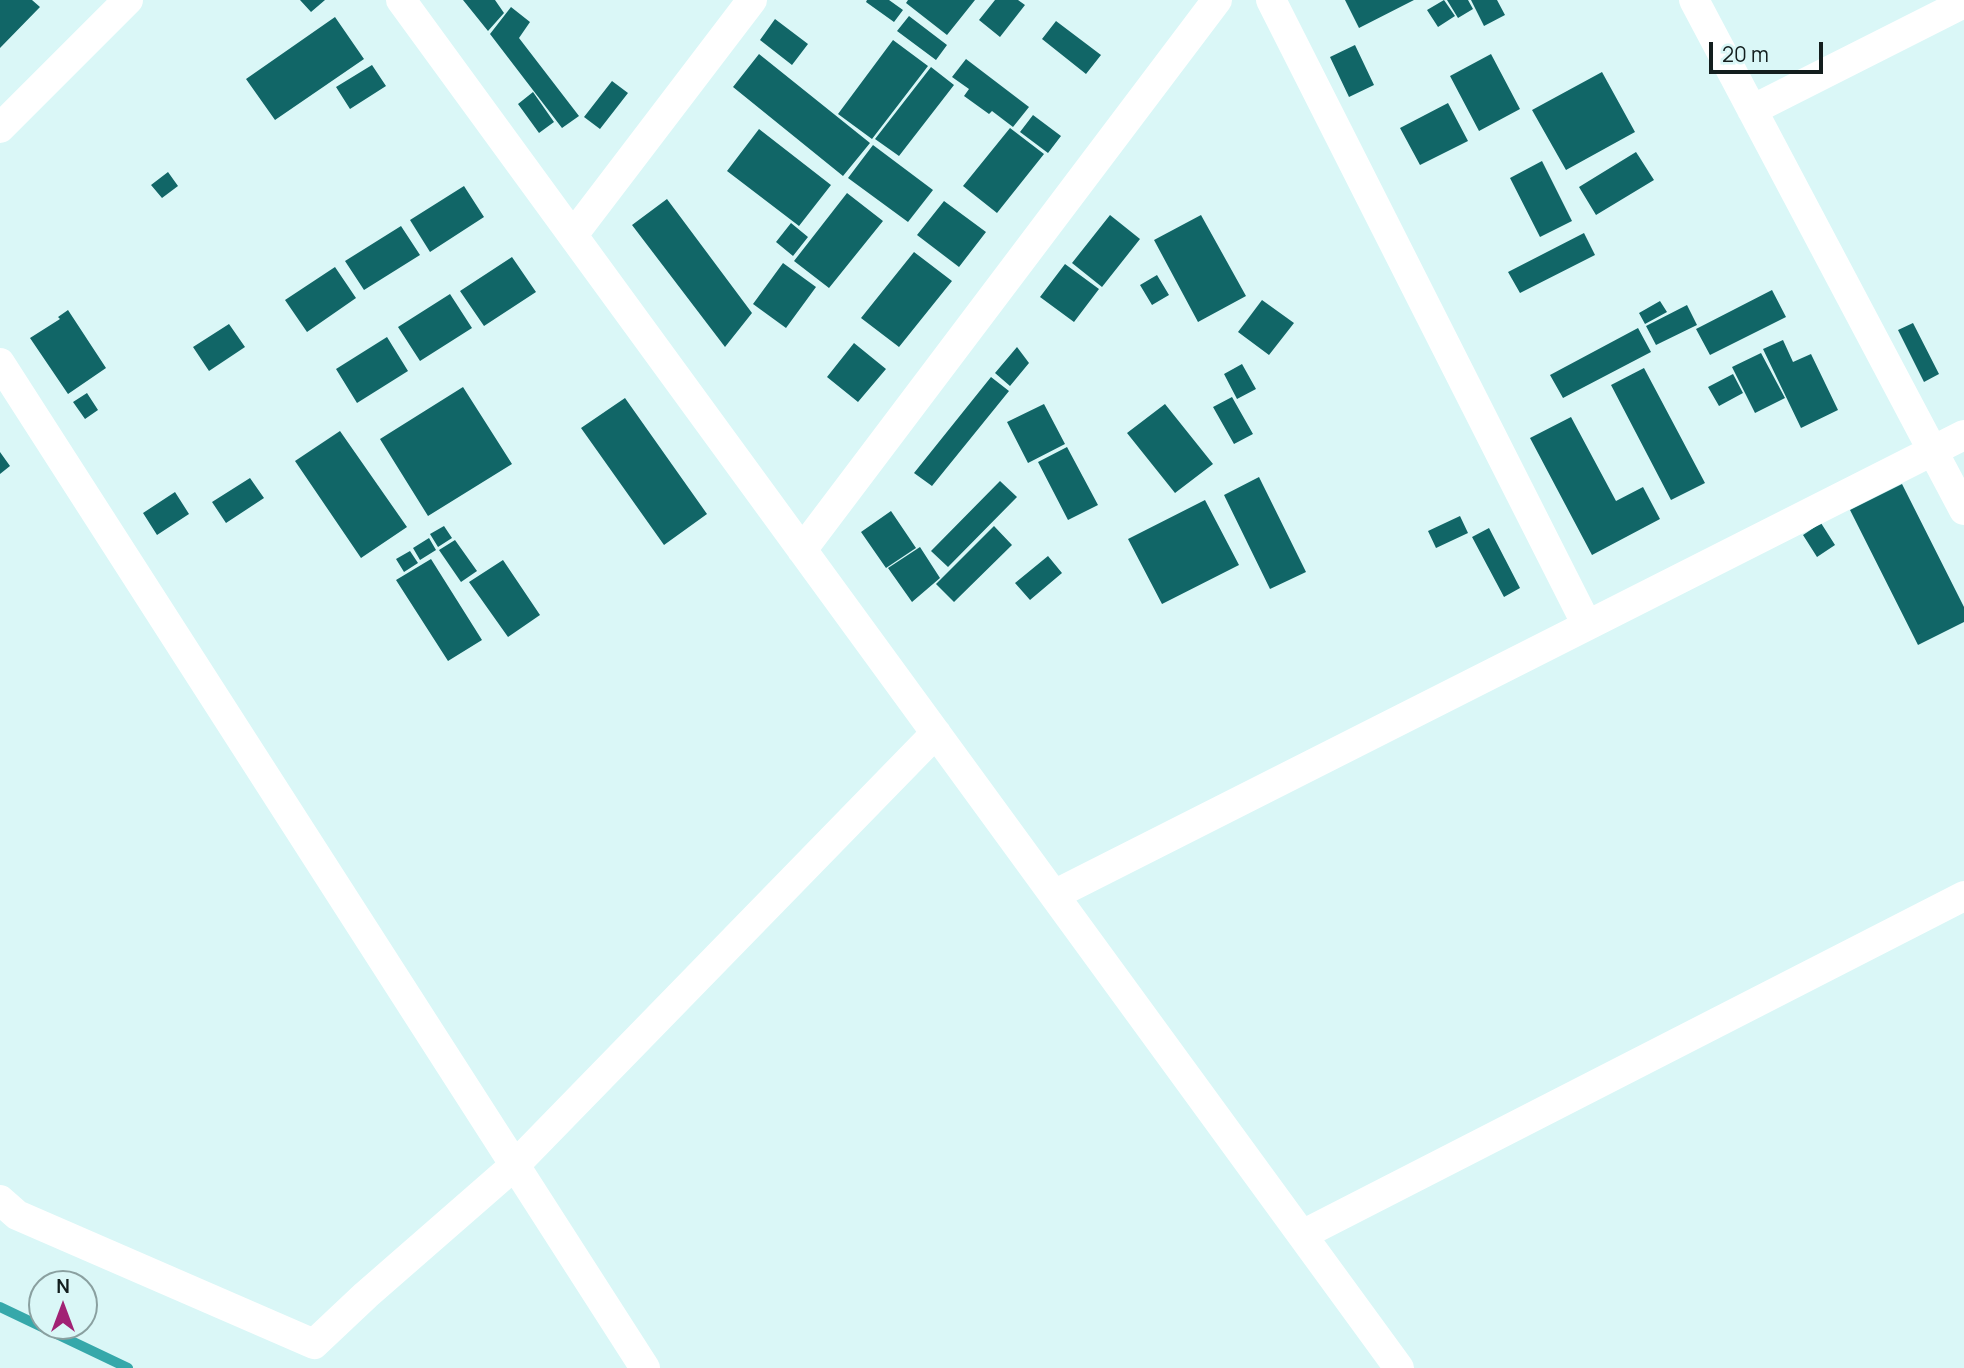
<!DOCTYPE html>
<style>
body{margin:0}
#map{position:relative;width:1964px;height:1368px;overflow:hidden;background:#daf7f7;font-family:Manrope,sans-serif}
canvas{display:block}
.north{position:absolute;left:28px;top:1270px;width:70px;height:70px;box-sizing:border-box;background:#daf7f7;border:2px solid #8aa0a0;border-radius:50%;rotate:0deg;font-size:19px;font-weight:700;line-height:28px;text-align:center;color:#131e1e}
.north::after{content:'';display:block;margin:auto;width:24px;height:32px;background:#a12274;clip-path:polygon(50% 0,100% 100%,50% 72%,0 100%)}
.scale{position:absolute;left:1709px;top:42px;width:114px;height:32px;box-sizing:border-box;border:4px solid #131e1e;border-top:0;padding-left:9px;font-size:21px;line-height:24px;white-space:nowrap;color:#131e1e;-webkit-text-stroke:5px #daf7f7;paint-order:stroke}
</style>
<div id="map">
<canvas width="1964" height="1368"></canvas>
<div class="north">N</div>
<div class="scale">20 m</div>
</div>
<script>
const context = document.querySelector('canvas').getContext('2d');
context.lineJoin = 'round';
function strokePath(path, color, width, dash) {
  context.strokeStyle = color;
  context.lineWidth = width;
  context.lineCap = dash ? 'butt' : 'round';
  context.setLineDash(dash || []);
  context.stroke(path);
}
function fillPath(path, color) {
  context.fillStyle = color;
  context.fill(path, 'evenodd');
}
strokePath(new Path2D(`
 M0,1307L128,1368`), '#36a8aa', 10);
fillPath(new Path2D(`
 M0,0H32L40,7L0,48Z
 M300,0H325L311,12Z
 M463,0H495L504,13L488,31Z
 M867,0H889L903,10L894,22L866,2Z
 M908,0H975L947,35L906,3Z
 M995,0H1018L1025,5L1000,37L979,20Z
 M1345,0H1414L1359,28Z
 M1444,0L1455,16L1438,27L1427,10Z
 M1447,0H1468L1473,9L1458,18Z
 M1471,0H1497L1505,15L1484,26Z
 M511,7L530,22L519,38L579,116L562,128L490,34Z
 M909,16L947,45L936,60L897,31Z
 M335,17L364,59L275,120L246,79Z
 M775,19L808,44L792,65L760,40Z
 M1056,21L1101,55L1086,74L1042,39Z
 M893,40L928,66L872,139L838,114Z
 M1355,45L1374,85L1349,97L1330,57Z
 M759,54L870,143L843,176L733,87Z
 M1491,54L1520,109L1479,131L1450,76Z
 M966,59L1029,107L1013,127L992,111L989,114L964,96L969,89L952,77Z
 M372,65L386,86L350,109L336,87Z
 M931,67L954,85L899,156L875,139Z
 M1602,72L1635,132L1566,170L1532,110Z
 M612,81L628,93L600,129L584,117Z
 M533,92L554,122L539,133L518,104Z
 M1448,103L1468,141L1420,165L1400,128Z
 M1033,115L1061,136L1048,153L1020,132Z
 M1010,128L1044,154L997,213L963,186Z
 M759,129L831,185L799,226L727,171Z
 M873,145L933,190L908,222L848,178Z
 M1636,152L1654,180L1596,215L1579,187Z
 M1542,161L1572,221L1540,237L1510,178Z
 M168,172L178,186L162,198L151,185Z
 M464,186L484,217L430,252L410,220Z
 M847,193L883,221L829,288L794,261Z
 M667,199L752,313L725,347L632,225Z
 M944,201L986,232L959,267L917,235Z
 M1110,215L1140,239L1102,287L1072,263Z
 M1201,215L1246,296L1198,322L1154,240Z
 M791,223L808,237L793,256L776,242Z
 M401,226L420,255L364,290L345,261Z
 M1584,233L1595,255L1520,293L1508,272Z
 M914,252L952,281L899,347L861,318Z
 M512,257L536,292L484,326L460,291Z
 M783,263L816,287L786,328L753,304Z
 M1065,264L1099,289L1074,322L1040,297Z
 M335,267L356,298L307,332L285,300Z
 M1157,275L1169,295L1152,305L1140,285Z
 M1772,290L1786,317L1710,355L1696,329Z
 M450,294L472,328L420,361L398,327Z
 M1262,300L1294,323L1269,355L1238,332Z
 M1660,301L1667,312L1645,324L1639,313Z
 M1687,305L1697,325L1656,345L1646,326Z
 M68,310L106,368L68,394L30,338L60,319L58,317Z
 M1913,323L1939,374L1924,382L1898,330Z
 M229,324L245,347L209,371L193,347Z
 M1638,328L1651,352L1563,398L1550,375Z
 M387,337L408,371L357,403L336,369Z
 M1783,340L1793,362L1811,354L1838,410L1801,428L1763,349Z
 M854,343L886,369L858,402L827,377Z
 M1017,347L1029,363L1010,386L995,373Z
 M1761,353L1785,398L1755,413L1732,367Z
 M1242,364L1256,389L1237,399L1224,374Z
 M1644,368L1705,483L1671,500L1611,385Z
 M1733,374L1743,393L1719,406L1708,387Z
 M991,377L1009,391L932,486L914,473Z
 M463,387L512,464L428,516L380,439Z
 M87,393L98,410L85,419L73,402Z
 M1232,397L1253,434L1234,444L1213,407Z
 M625,398L707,514L664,545L581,428Z
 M1044,404L1065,444L1028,463L1007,422Z
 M1165,404L1213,464L1175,493L1127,433Z
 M1571,417L1616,501L1643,487L1660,519L1592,555L1530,438Z
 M340,431L407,527L361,558L295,461Z
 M1067,447L1098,505L1068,520L1038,462Z
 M0,452L10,466L0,474Z
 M1259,477L1306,572L1270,589L1224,495Z
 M250,478L264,498L226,523L212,502Z
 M1000,481L1017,497L948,567L931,551Z
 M1902,484L1964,607V622L1918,645L1850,510Z
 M175,492L189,514L157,535L143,513Z
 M1205,500L1239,565L1162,604L1128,539Z
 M891,511L916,548L886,568L861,532Z
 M1460,516L1468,533L1436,548L1428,531Z
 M1821,523L1835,545L1817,557L1803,535Z
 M444,526L452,538L438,547L430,534Z
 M994,526L1012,545L954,602L936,584Z
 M1489,528L1520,588L1504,597L1472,537Z
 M429,538L436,550L420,560L413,548Z
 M455,540L477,571L461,582L439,550Z
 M920,547L940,578L912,602L888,568Z
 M410,551L418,563L404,572L396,559Z
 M1048,556L1062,573L1030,600L1015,583Z
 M431,559L482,640L448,661L396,580Z
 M503,560L540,615L508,637L469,582Z`), '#116667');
strokePath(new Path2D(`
 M401,0L1399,1368
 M1271,0L1587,625
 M1694,0L1964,510
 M1752,110L1964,3
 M0,128L128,0
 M573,235L752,0
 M0,363L645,1368
 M802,550L1217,0
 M1054,895L1964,435
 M0,1200L17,1215L314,1344L366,1295L515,1165L936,733
 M1302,1235L1964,896`), '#fff', 30);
</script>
